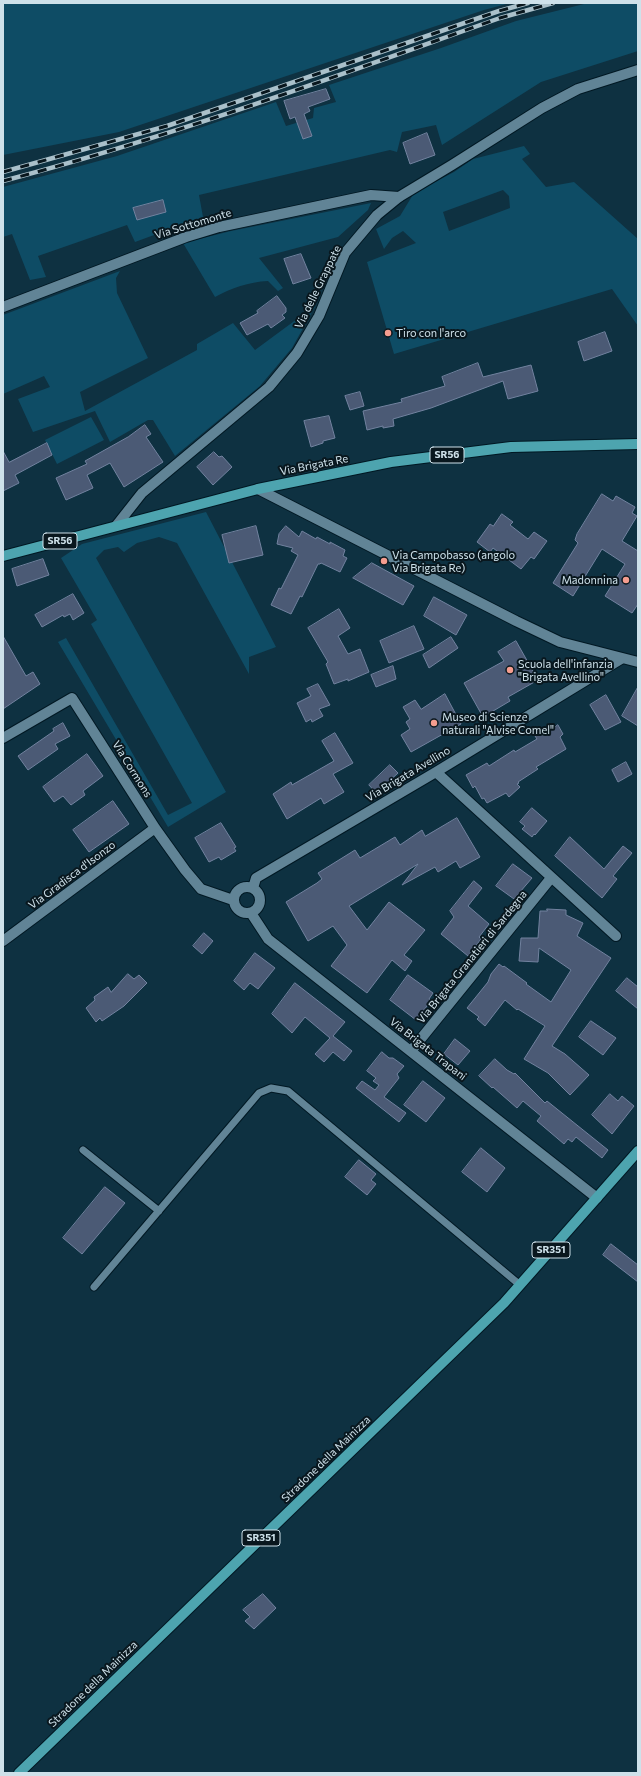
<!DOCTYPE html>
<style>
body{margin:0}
#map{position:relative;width:641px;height:1776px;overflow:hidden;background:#0e3141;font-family:Commissioner,sans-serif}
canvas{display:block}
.frame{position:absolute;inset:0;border:4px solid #cee1ea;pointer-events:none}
</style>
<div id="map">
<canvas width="641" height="1776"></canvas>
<div class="frame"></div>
</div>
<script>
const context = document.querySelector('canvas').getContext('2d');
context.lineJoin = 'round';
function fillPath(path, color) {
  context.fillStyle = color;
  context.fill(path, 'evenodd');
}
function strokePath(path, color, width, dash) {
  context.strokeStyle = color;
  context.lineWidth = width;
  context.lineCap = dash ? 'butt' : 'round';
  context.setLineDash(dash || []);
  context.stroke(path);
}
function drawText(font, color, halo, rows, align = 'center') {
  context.font = font + ' Commissioner,sans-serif';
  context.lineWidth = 4;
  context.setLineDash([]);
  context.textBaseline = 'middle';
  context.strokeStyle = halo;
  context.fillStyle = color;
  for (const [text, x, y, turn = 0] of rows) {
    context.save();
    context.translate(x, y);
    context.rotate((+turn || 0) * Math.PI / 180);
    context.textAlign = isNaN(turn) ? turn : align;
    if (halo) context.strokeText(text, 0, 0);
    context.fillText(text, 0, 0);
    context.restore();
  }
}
fillPath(new Path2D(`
 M3,3H510L484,10L119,132L3,155Z
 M588,3H638V51L541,82L442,145L436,125L402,132L397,152L390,150L199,195L203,217L135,242L127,225L38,256L46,277L30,280L12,234L3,237V187L117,156L276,102L286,126L313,118L314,108L336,102L329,85L441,48L516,21Z
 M524,146L530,154L522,159L546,187L574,182L638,239V326L612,289L394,354L367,262L416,243L403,231L392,238L384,249L376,229L400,216L414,193L454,172L473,159ZM503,190L509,196L510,208L449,231L443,212Z
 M371,203L368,210L338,237L259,258L283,288L278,291L268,281C248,282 232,288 215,297L183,243L231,231Z
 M120,271L116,278L117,293L148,358L80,392L85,411L197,350V344L233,323L255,350L316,305L292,348L260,386L175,456L153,420H148L110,442L95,411L33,432L18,399L50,387L44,376L3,394V315Z
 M91,417L104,440L57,464L45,440Z
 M206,512L276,647L249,657V674L177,543L159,537L137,543L124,552L118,547L104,550L96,558L226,792L168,827L58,642L66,638L168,815L192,803L91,624L97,620L61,558L82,544Z`), '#0e4c65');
const building = new Path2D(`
 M326,89L330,99L308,107L310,111L304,114L312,136L303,139L295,117L290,119L284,101Z
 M427,133L435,155L410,164L403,143Z
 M163,200L166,212L137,220L133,208Z
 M301,254L311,278L293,284L284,259Z
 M277,296L286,308V312L282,315L285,318L271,328L268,324L247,335L240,323L258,313L257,311Z
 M605,332L612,351L584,361L578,342Z
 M478,363L483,377L531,365L538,391L508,399L503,381L431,408L393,419L394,426L383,428V426L367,430L363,411L402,402L401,399L445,386L442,377Z
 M360,392L364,406L350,410L345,396Z
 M329,416L335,438L323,441V443L311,447L304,421Z
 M145,425L151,434L146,437L163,462L124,487L110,463L87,475L93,488L66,500L56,478L87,464L85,461L128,437Z
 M47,443L52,455L15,475L19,483L3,491V451L9,462Z
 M214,452L219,457L222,456L232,467L213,485L197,467Z
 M602,494L613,501L616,496L635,507L632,513L637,516L622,541L638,551V604L632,613L605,596L625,564L602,549L573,596L553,583L578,543L575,540L577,534Z
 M502,514L513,522L510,525L528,539L534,532L547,541L534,559L531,557L521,569L493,548L490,552L477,542L490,524L493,526Z
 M256,526L263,555L229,563L222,535Z
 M286,526L299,537L302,531L316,539L317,537L330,544V542L345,550L343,556L347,558L340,572L321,563L320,564H318L302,597L300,596L291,614L271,605L279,588L281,589L298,555L291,551L293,548L277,544L279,534Z
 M43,559L49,575L17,586L12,569Z
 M372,563L414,586L403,605L353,578Z
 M73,594L84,613L73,620L70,614L64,617L63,615L42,627L35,615Z
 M434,597L467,615L456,635L424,616Z
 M339,609L350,628L338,636L348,654L360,649L369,672L348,681V679L334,684L326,664L328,662L308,628Z
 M414,626L424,649L389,663L380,641Z
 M3,636L26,676L33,672L40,684L3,709Z
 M451,637L458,648L429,668L423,655Z
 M516,641L538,680L508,697L510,701L483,717L464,683L504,661L498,652Z
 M393,666L396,679L376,687L371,675Z
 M318,684L330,705L319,709L323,716L312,722L311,719L306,722L297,703L311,696L307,689Z
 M638,687V726L622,716Z
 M445,694L461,724L411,752L401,735L410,729L406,722L410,719L403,707L415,700L421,709Z
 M606,695L621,722L605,730L590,705Z
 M63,723L70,736L55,744L58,749L28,770L18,756L54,731L53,729Z
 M558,725L563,734L560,737L566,749L536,767L538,769L518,782L519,783L517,784L520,787L509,797L506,793L487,803L484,798L482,799L475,786L473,788L466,775L487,763L489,766L514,750L515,752L537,739L535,736L552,726L553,728Z
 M335,733L353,763L333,774L344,792L324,804L321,798L287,819L273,794L291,782L292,785L334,761L322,741Z
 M87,754L103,776L83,791L85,795L71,805L63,796L54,802L43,787Z
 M626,762L632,774L618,782L612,770Z
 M390,765L398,773L376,793L369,785Z
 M113,801L129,824L89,852L73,830Z
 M532,808L547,821L535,835L534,834L532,837L522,829L525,826L520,822Z
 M457,818L480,857L460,868L456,861L438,872L435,867L402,885L418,864L349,906L367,930L389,902L425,930L404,955L412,961L405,971L392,960L367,993L331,966L347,945L333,926L308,941L286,902L317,883L322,879L318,873L355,850L360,858L395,837L400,845L422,830L425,836Z
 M221,823L236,847L234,848L236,851L221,860L219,857L209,862L195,838Z
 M570,837L604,869L623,846L632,853L613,876L617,879L602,898L555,856Z
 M513,864L532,878L514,899L496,886Z
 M474,881L482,888L468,906L489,924L479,937L481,939L468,956L441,934L454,917L450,911Z
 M547,909L566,910V915L583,923L577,936L611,958L552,1046L565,1054L589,1075L570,1095L548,1073L524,1059L545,1026L518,1009L517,1010L505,1000L485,1026L477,1019L479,1017L467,1008L488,982L491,974L499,964L503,967L504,966L527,983L526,984L551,1002L571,970L539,948L538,962L519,961L521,938H538L540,911H547Z
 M204,933L213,941L202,954L193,946Z
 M255,953L275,968L258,989L250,983L244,990L234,981Z
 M128,974L134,979L139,975L147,983L124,1006L102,1021L100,1018L96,1022L86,1008L95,1000L94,997L108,987L111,992Z
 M408,975L433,993L429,999L431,1001L416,1020L390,1000Z
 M627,978L638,987V1009L616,991Z
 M295,983L345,1022L333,1036L352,1051L344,1061L333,1052L324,1062L315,1054L330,1038L305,1017L292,1033L272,1014Z
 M591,1021L616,1038L603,1055L579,1037Z
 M455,1039L470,1051L458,1065L444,1054Z
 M382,1052L389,1058H393L404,1066L397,1074L399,1078L384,1097L406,1113L399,1122L356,1088L362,1081L375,1090L379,1085L373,1081L376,1078L367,1071Z
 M495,1059L507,1070L514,1074L515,1073L545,1103L547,1101L608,1150L602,1158L576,1137L572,1142L568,1139L564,1144L537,1121L541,1116L523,1101L517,1108L493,1087L492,1088L479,1076Z
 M423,1081L445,1098L426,1122L404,1105Z
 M610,1094L618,1101L622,1096L634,1106L612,1134L592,1115Z
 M481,1148L505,1168L487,1192L462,1172Z
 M359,1160L376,1174L371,1180L376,1184L367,1195L345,1177Z
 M105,1187L125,1203L82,1254L63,1238Z
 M611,1244L638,1265V1282L603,1255Z
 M263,1594L276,1608L254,1629L245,1621L250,1617L243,1610Z`);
fillPath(building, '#4b5a75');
strokePath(building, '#72829f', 1);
const service = new Path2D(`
 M83,1150L159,1211
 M94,1287L259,1093L271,1088L288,1091L520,1285`);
const minor = new Path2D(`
 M3,307L186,237L219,227L371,195L399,197
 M3,738L72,698L155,828L185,870L201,889L233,900
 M436,772L616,936
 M234 900a13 13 0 1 1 26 0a13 13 0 1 1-26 0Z
 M253,888L256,878L436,772L621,659
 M251,913L268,939L597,1198
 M3,941L155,828
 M411,1051L551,878`);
const tertiary = new Path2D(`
 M116,526L142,493L269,387L297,353L319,316L345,253L377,215L399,197L452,165L542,108L578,89L638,70`);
const secondary = new Path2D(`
 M258,489L516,621L560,642L638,662`);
const primary = new Path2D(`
 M3,556L258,489L391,462L511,447L638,444
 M19,1773L504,1303L638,1151`);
strokePath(service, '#001823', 9);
strokePath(minor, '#001823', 12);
strokePath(tertiary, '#001823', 12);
strokePath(secondary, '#001823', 12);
strokePath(primary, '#001823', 12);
strokePath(service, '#618496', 7);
strokePath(minor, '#618496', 10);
strokePath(tertiary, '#618496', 10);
strokePath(secondary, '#618496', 10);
strokePath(primary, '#4da4af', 10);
const rail = new Path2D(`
 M3,172L167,126L499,11L528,3
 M3,181C172,137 336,76 500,18L553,3`);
strokePath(rail, '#aac0ca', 4.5);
strokePath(rail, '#09171e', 3, [9]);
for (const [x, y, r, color] of [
 [388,333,4,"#f59d8f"],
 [384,561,4,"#f59d8f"],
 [626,580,4,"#f59d8f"],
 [510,670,4,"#f59d8f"],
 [434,723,4,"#f59d8f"]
]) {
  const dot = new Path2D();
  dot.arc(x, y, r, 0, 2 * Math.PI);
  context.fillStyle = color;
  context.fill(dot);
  strokePath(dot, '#09171e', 1.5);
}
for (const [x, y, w] of [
 [447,455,34],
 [60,541,34],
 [551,1250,38],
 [261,1538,38]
]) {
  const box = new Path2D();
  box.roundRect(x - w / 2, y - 8, w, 16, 3);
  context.fillStyle = '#09171e';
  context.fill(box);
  strokePath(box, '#cee1ea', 1);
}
drawText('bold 10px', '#cee1ea', null, [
 ["SR56",447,455],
 ["SR56",60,541],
 ["SR351",551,1250],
 ["SR351",261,1538]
]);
drawText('11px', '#cee1ea', '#09171e', [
 ["Via Sottomonte",193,224,-17],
 ["Via delle Grappate",318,287,-64],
 ["Via Brigata Re",314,465,-11],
 ["Via Cormons",132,769,58],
 ["Via Brigata Avellino",408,774,-31],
 ["Via Gradisca d'Isonzo",72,875,-37],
 ["Via Brigata Granatieri di Sardegna",472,957,-51],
 ["Via Brigata Trapani",428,1049,38],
 ["Stradone della Mainizza",326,1459,-44],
 ["Stradone della Mainizza",93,1684,-44]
]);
drawText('11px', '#cee1ea', '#09171e', [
 ["Tiro con l'arco",396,333],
 ["Via Campobasso (angolo",392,555],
 ["Via Brigata Re)",392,568],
 ["Madonnina",618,580,"right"],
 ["Scuola dell'infanzia",518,664],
 ["\"Brigata Avellino\"",518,677],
 ["Museo di Scienze",442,717],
 ["naturali \"Alvise Comel\"",442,730]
], 'left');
</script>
